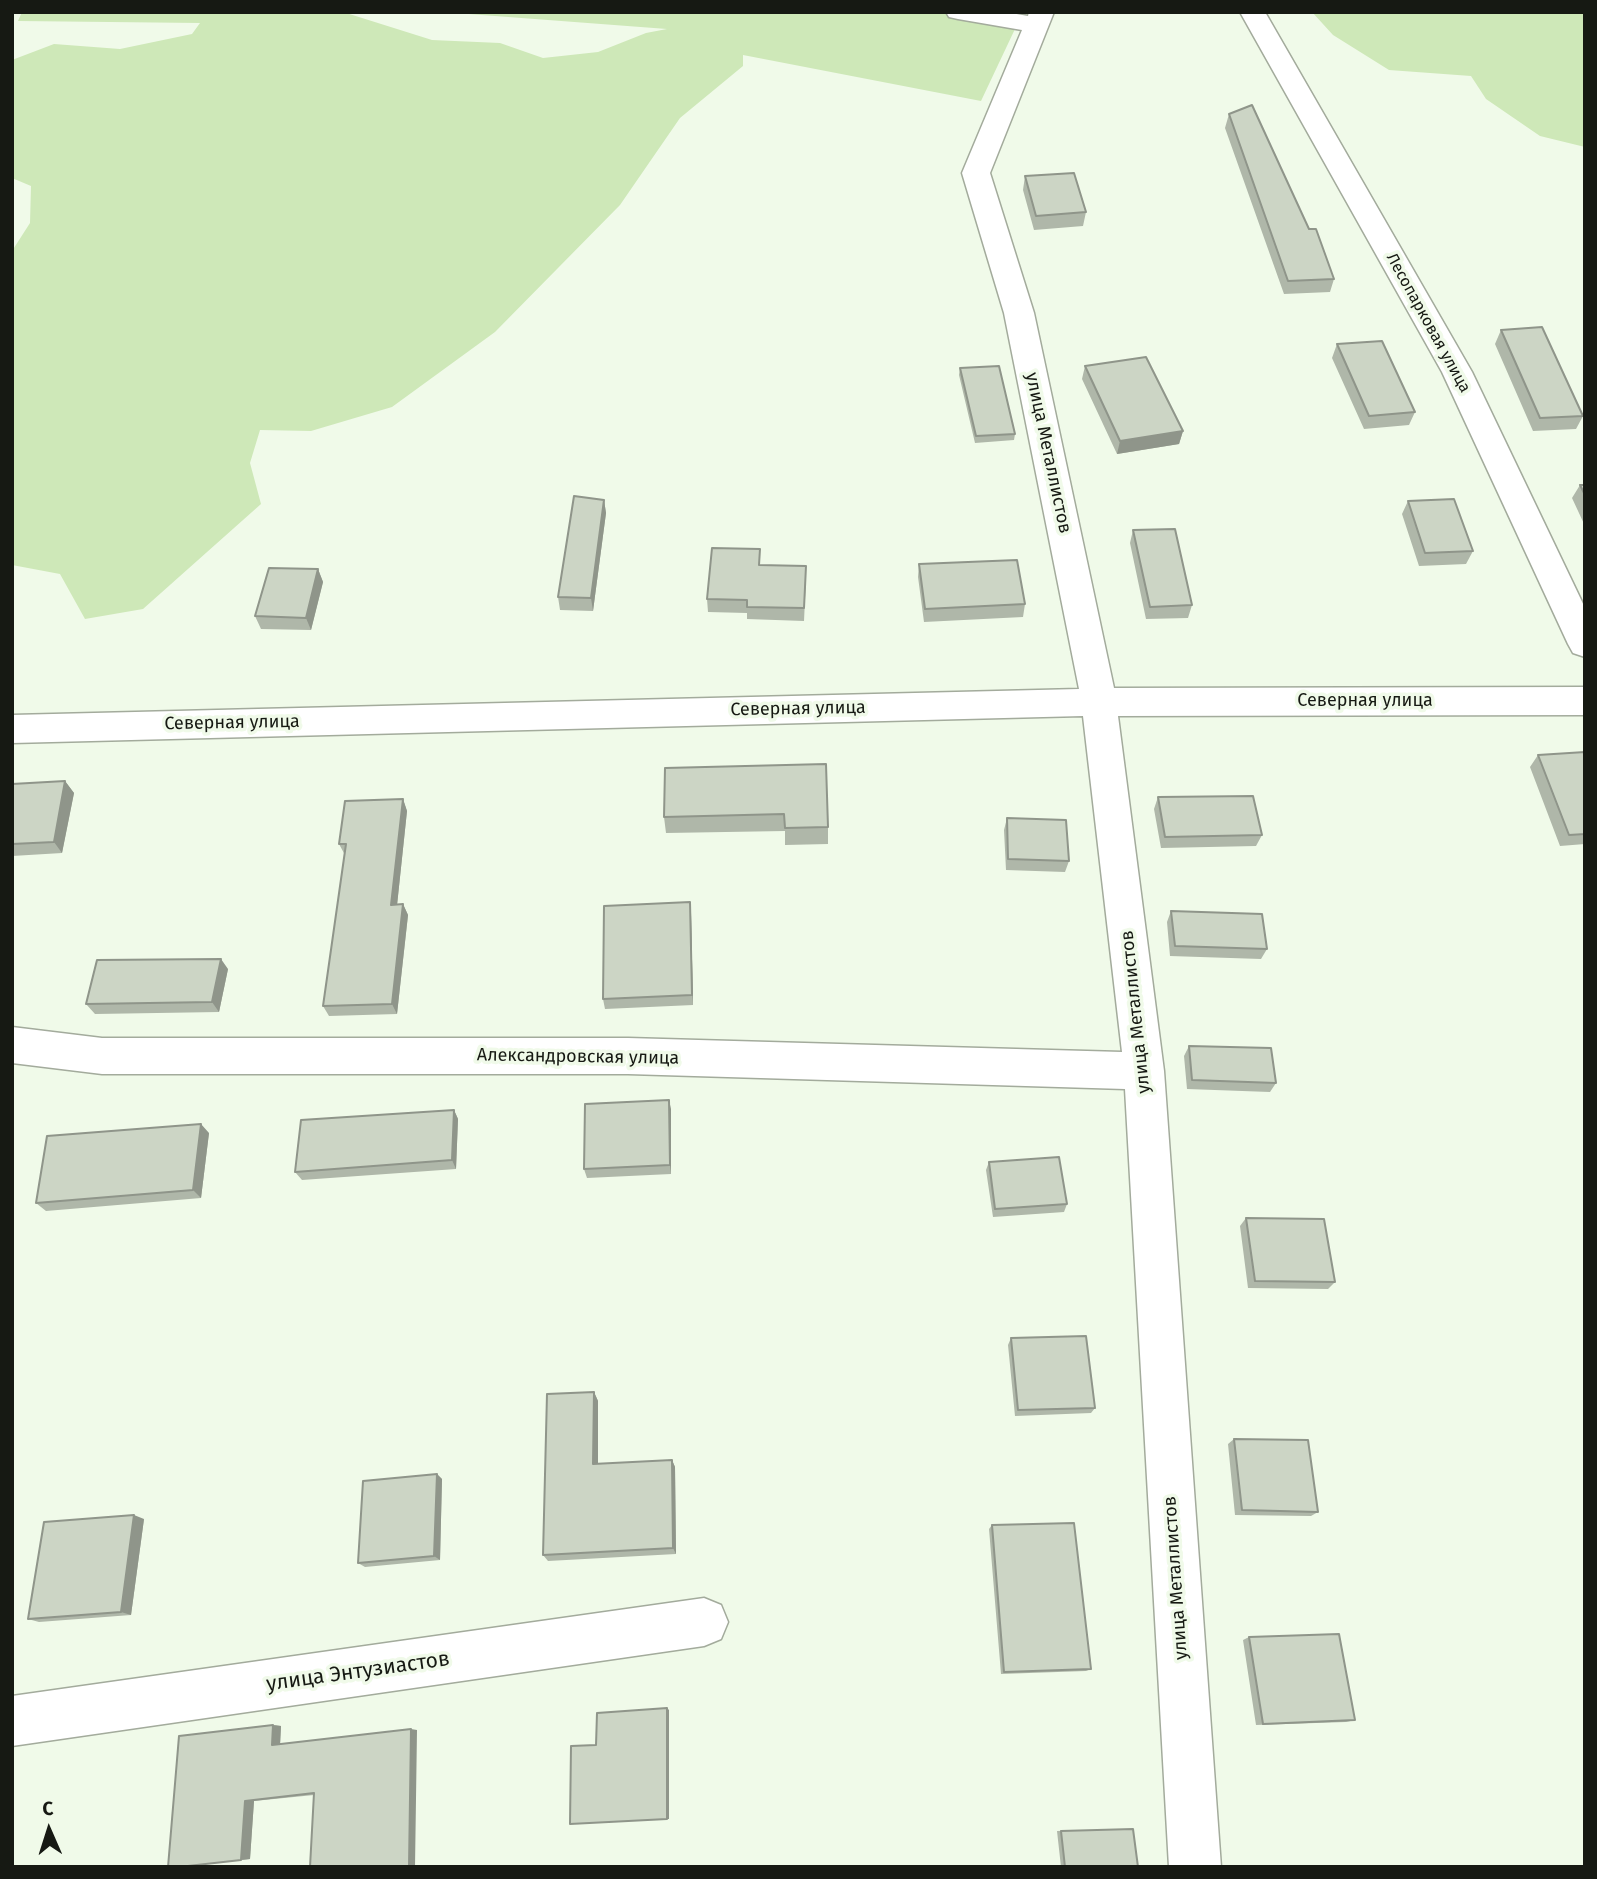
<!DOCTYPE html>
<meta charset="utf-8">
<style>
body{margin:0}
#map{position:relative;width:1597px;height:1879px;overflow:hidden;background:#f0fae9;font-family:"Fira Sans",sans-serif}
canvas{display:block}
.frame{position:absolute;inset:0;border:14px solid #161913;pointer-events:none}
.north{position:absolute;left:14px;top:1795px;width:70px;height:70px;-webkit-text-stroke:5px #f0fae9;paint-order:stroke;rotate:357deg;font-size:19px;font-weight:700;line-height:28px;text-align:center;color:#161913}
.north::after{content:'';display:block;margin:auto;width:24px;height:32px;background:#161913;clip-path:polygon(50% 0,100% 100%,50% 72%,0 100%)}
</style>
<div id="map">
<canvas width="1597" height="1879"></canvas>
<div class="frame"></div>
<div class="north">С</div>
</div>
<script>
const context = document.querySelector('canvas').getContext('2d');
context.lineJoin = 'round';
function fillPath(path, color) {
  context.fillStyle = color;
  context.fill(path, 'evenodd');
}
function strokePath(path, color, width, dash) {
  context.strokeStyle = color;
  context.lineWidth = width;
  context.lineCap = dash ? 'butt' : 'round';
  context.setLineDash(dash || []);
  context.stroke(path);
}
function drawText(font, color, halo, rows, align = 'center') {
  context.font = font + ' "Fira Sans",sans-serif';
  context.lineWidth = 7;
  context.setLineDash([]);
  context.textBaseline = 'middle';
  context.strokeStyle = halo;
  context.fillStyle = color;
  for (const [text, x, y, turn = 0] of rows) {
    context.save();
    context.translate(x, y);
    context.rotate((+turn || 0) * Math.PI / 180);
    context.textAlign = isNaN(turn) ? turn : align;
    if (halo) context.strokeText(text, 0, 0);
    context.fillText(text, 0, 0);
    context.restore();
  }
}
fillPath(new Path2D(`
 M22,12H343L432,40L500,43L543,58L598,52L646,33L667,29L442,12H1023L981,101L743,55V66L680,118L620,205L495,332L392,407L311,431L260,430L250,463L261,504L143,609L85,619L60,574L12,565V251L30,223L31,186L12,178V60L54,44L120,49L192,34L200,23L18,21Z
 M1312,12H1585V147L1540,136L1486,99L1471,76L1389,70L1333,35Z`), '#cee8b8');
const minor = new Path2D(`
 M946,12H1005L1028,16L1029,12H1054L990,173L1034,313L1114,688L1585,687V715L1118,716L1164,1071L1221,1867H1169L1125,1089L628,1074H102L12,1063V1027L102,1038H628L1122,1052L1083,716L12,743V715L1079,689L1004,313L962,173L1022,30L958,19L949,17Z
 M1240,12H1265L1472,372L1585,608V657L1573,653L1568,644L1442,372Z
 M704,1598L721,1605L728,1622L721,1639L704,1646L12,1746V1696Z`);
strokePath(minor, '#a3ab9c', 3);
fillPath(minor, '#fff');
fillPath(new Path2D(`
 M1229,114L1309,229L1334,279L1330,292L1284,294L1225,128Z
 M1025,176L1086,212L1083,226L1034,230L1023,190Z
 M1501,330L1583,416L1576,429L1533,431L1495,344Z
 M1337,344L1415,412L1409,425L1364,429L1332,358Z
 M1085,366L1183,431L1179,444L1117,454L1082,379Z
 M960,368L1015,434L1014,440L975,443L959,375Z
 M1580,485H1585V526L1572,498Z
 M604,500L606,513L593,611L560,610L558,597Z
 M1408,501L1473,551L1466,564L1419,566L1402,514Z
 M1133,530L1192,605L1188,618L1146,619L1130,543Z
 M919,564L1025,604L1023,617L924,622L918,577Z
 M760,565L806,578L804,621L747,619V613L708,612L707,599Z
 M318,569L323,582L311,630L261,629L255,616Z
 M1585,752V844L1560,846L1530,767L1538,755Z
 M665,768L828,827V844L785,845V831L666,833L664,817Z
 M65,781L74,793L62,853L12,856V784Z
 M1158,797L1262,835L1256,846L1161,848L1154,809Z
 M403,799L407,811L397,905L403,904L408,915L397,1014L329,1016L323,1006L345,855L339,844Z
 M1007,818L1069,861L1065,872L1006,870L1004,830Z
 M690,902L691,913L693,1005L605,1009L603,999Z
 M1171,911L1267,949L1261,959L1170,956L1167,922Z
 M228,969L219,1012L95,1014L86,1004Z
 M1189,1046L1276,1083L1270,1092L1187,1089L1184,1056Z
 M671,1109V1174L587,1178L584,1169Z
 M454,1110L458,1119L456,1169L302,1180L295,1172Z
 M209,1133L201,1198L46,1211L36,1203Z
 M989,1162L1067,1204L1064,1212L993,1217L986,1170Z
 M1246,1218L1335,1282L1328,1289L1248,1288L1240,1226Z
 M1011,1338L1095,1408L1091,1413L1015,1416L1008,1345Z
 M594,1392L598,1401V1464L672,1460L675,1467L676,1554L548,1561L543,1555Z
 M1234,1439L1318,1512L1311,1516L1235,1515L1228,1444Z
 M437,1474L442,1479L440,1560L365,1567L358,1563Z
 M144,1519L131,1615L39,1622L28,1619Z
 M992,1525L1091,1669L1086,1671L1001,1674L989,1529Z
 M1249,1637L1355,1720L1346,1722L1256,1725L1243,1640Z
 M273,1725L281,1726L280,1744L417,1730L314,1795L254,1801L250,1859L182,1867Z
 M1133,1829L1138,1867H1061L1057,1831Z`), '#afb7a9');
fillPath(new Path2D(`
 M1183,431L1179,444L1117,454L1120,441Z
 M604,500L606,513L593,611L591,598Z
 M318,569L323,582L311,630L306,618Z
 M65,781L74,793L62,853L54,842Z
 M403,799L407,811L396,915L391,905Z
 M690,902L691,913L693,1005L692,995Z
 M403,904L408,915L397,1014L392,1004Z
 M221,959L228,969L219,1012L212,1002Z
 M669,1100L671,1109V1174L670,1165Z
 M454,1110L458,1119L456,1169L452,1160Z
 M201,1124L209,1133L201,1198L193,1190Z
 M594,1392L598,1401V1471L593,1464Z
 M672,1460L675,1467L676,1554L673,1548Z
 M437,1474L442,1479L440,1560L434,1556Z
 M134,1515L144,1519L131,1615L121,1612Z
 M667,1708L669,1710V1819H667Z
 M273,1725L281,1726L280,1746L272,1745Z
 M411,1729L417,1730L415,1867H409Z
 M245,1801H254L250,1859L241,1860Z`), '#8f958a');
const building = new Path2D(`
 M1252,105L1309,229H1316L1334,279L1288,281L1229,114Z
 M1074,173L1086,212L1036,216L1025,176Z
 M1542,327L1583,416L1540,418L1501,330Z
 M1382,341L1415,412L1369,416L1337,344Z
 M1146,357L1183,431L1120,441L1085,366Z
 M999,366L1015,434L976,436L960,368Z
 M1580,485H1585V495Z
 M574,496L604,500L591,598L558,597Z
 M1454,499L1473,551L1425,553L1408,501Z
 M1175,529L1192,605L1150,607L1133,530Z
 M712,548L760,549L759,565L806,566L804,608L747,607V600L707,599Z
 M1017,560L1025,604L925,609L919,564Z
 M269,568L318,569L306,618L255,616Z
 M1585,752V834L1569,835L1538,755Z
 M826,764L828,827L785,828L784,814L664,817L665,768Z
 M65,781L54,842L12,844V784Z
 M1253,796L1262,835L1165,837L1158,797Z
 M403,799L391,905L403,904L392,1004L323,1006L346,844H339L345,801Z
 M1007,818L1066,820L1069,861L1008,859Z
 M690,902L692,995L603,999L604,906Z
 M1171,911L1262,914L1267,949L1175,946Z
 M221,959L212,1002L86,1004L97,960Z
 M1189,1046L1271,1048L1276,1083L1192,1080Z
 M669,1100L670,1165L584,1169L585,1104Z
 M454,1110L452,1160L295,1172L301,1120Z
 M201,1124L193,1190L36,1203L47,1136Z
 M1059,1157L1067,1204L995,1209L989,1162Z
 M1246,1218L1324,1219L1335,1282L1255,1281Z
 M1086,1336L1095,1408L1018,1410L1011,1338Z
 M594,1392L593,1464L672,1460L673,1548L543,1555L547,1394Z
 M1234,1439L1308,1440L1318,1512L1242,1510Z
 M437,1474L434,1556L358,1563L363,1481Z
 M134,1515L121,1612L28,1619L44,1522Z
 M1074,1523L1091,1669L1004,1672L992,1525Z
 M1339,1634L1355,1720L1263,1724L1249,1637Z
 M667,1708V1819L570,1824L571,1746L596,1745L597,1713Z
 M273,1725L272,1745L411,1729L409,1867H310L314,1793L245,1801L241,1860L179,1867H168L179,1736Z
 M1133,1829L1138,1867H1065L1061,1831Z`);
fillPath(building, '#ccd5c5');
strokePath(building, '#8f958a', 2);
drawText('16px', '#161913', '#f0fae9', [
 ["Лесопарковая улица",1428,323,61]
]);
drawText('18px', '#161913', '#f0fae9', [
 ["улица Металлистов",1048,453,78],
 ["Северная улица",1365,701],
 ["Северная улица",798,709,-1],
 ["Северная улица",232,723,-1],
 ["улица Металлистов",1136,1012,-96],
 ["Александровская улица",578,1057,1],
 ["улица Металлистов",1176,1578,-94]
]);
drawText('21px', '#161913', '#f0fae9', [
 ["улица Энтузиастов",358,1672,-8]
]);
</script>
